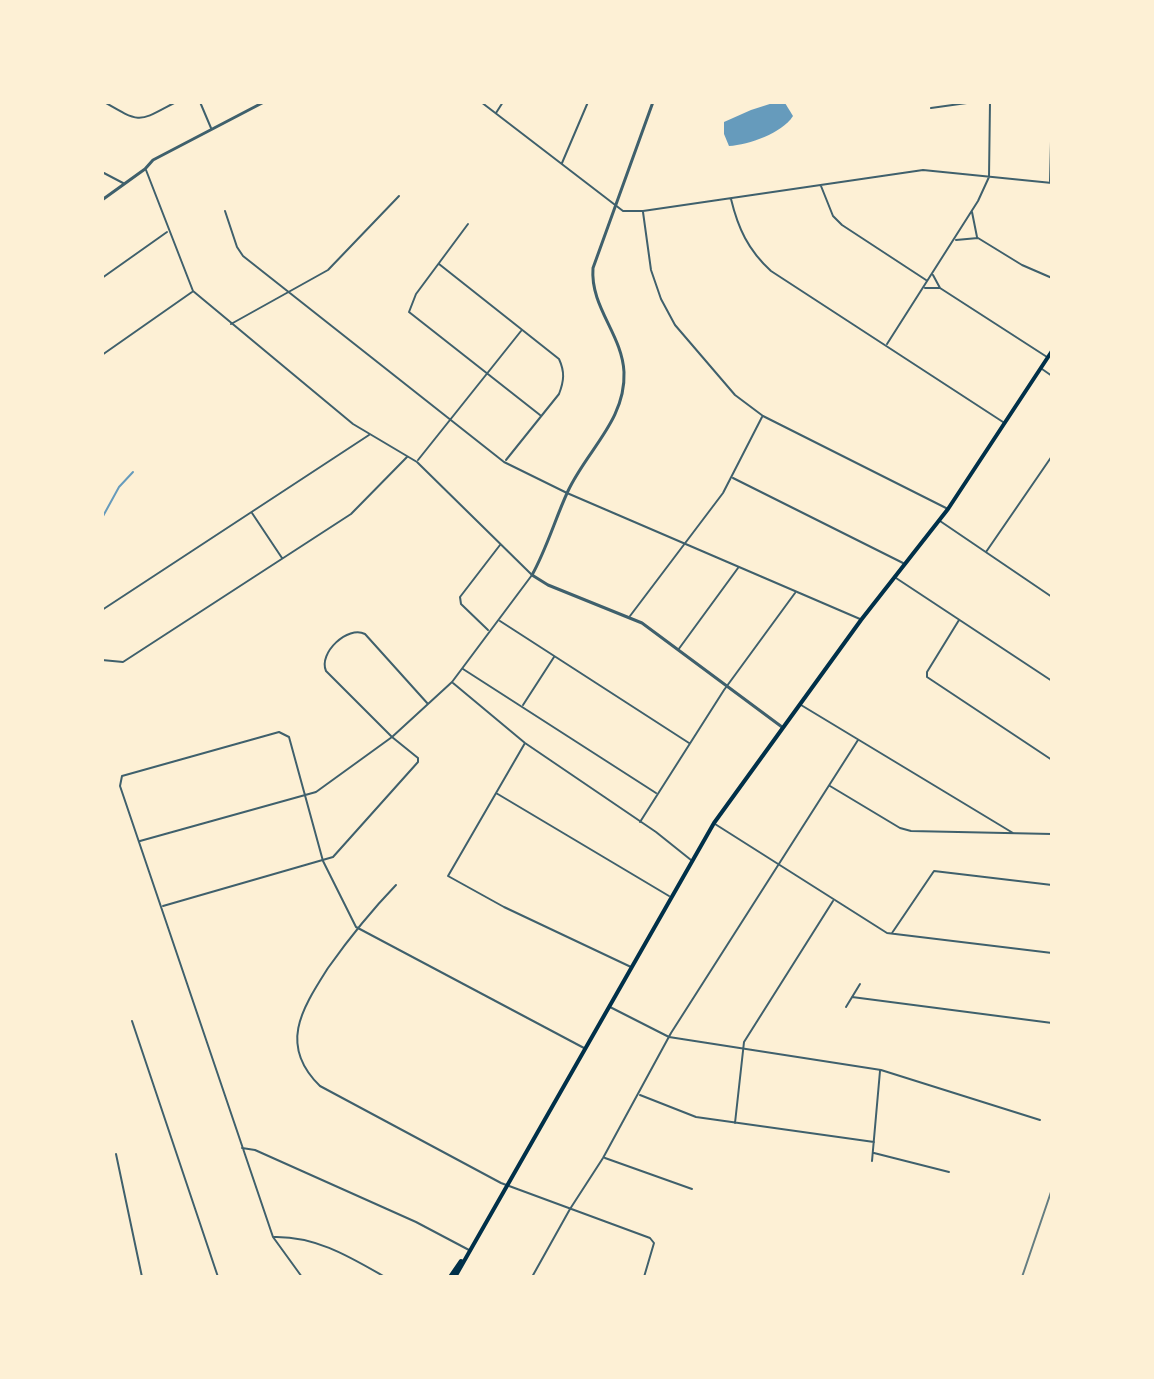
<!DOCTYPE html>
<style>
body{margin:0}
#map{position:relative;width:1154px;height:1379px;overflow:hidden;background:#fdf0d5;font-family:"DejaVu Sans",sans-serif}
canvas{display:block}
.frame{position:absolute;inset:0;border:104px solid #fdf0d5;pointer-events:none}
</style>
<div id="map">
<canvas width="1154" height="1379"></canvas>
<div class="frame"></div>
</div>
<script>
const context = document.querySelector('canvas').getContext('2d');
context.lineJoin = 'round';
function fillPath(path, color) {
  context.fillStyle = color;
  context.fill(path, 'evenodd');
}
function strokePath(path, color, width, dash) {
  context.strokeStyle = color;
  context.lineWidth = width;
  context.lineCap = dash ? 'butt' : 'round';
  context.setLineDash(dash || []);
  context.stroke(path);
}
fillPath(new Path2D(`
 M776,102L785,103L793,116C782,133 749,145 729,146L724,134V122L751,110Z`), '#669bbc');
strokePath(new Path2D(`
 M102,518L119,487L133,472`), '#669bbc', 2);
strokePath(new Path2D(`
 M104,102C142,124 138,122 176,102
 M200,102L211,128
 M481,102L623,211H643L923,170L1052,183
 M931,108L974,102
 M496,113L503,102
 M562,163L588,102
 M102,172L123,183
 M1050,181L1052,102
 M821,186L833,216L842,225L926,280
 M731,199C738,228 748,250 771,271L1003,422
 M225,211L237,247L243,256L504,462L567,493L860,619
 M643,212L651,270L661,299L675,325L735,395L763,416L948,509
 M972,212L977,237
 M468,224L416,294L409,312L540,415
 M956,240L978,238L1022,265L1052,278
 M439,264L559,359C565,372 564,381 559,394L506,460
 M933,275L940,288L1047,357
 M102,278L167,232
 M925,288H939
 M231,324L328,270L399,196
 M887,344L978,201L989,177L990,102
 M102,355L192,292
 M1042,369L1052,376
 M418,460L521,331
 M733,478L903,563
 M252,513L282,558
 M940,521L1052,597
 M986,552L1052,456
 M896,578L1052,681
 M102,610L369,435
 M630,616L723,493L762,417
 M959,620L927,672V677L1052,760
 M500,621L689,743
 M488,630L461,604L460,597L500,545
 M678,650L738,568
 M102,660L123,662L351,514L407,457
 M463,669L656,793
 M453,683L525,743L656,832L691,860
 M523,705L554,657
 M801,705L1013,833
 M525,743L448,876L504,907L631,967
 M830,786L900,828L911,831L1052,834
 M496,793L669,896
 M640,822L724,690L795,593
 M715,824L887,933L1052,953
 M140,841L316,792L392,737L452,682L532,575L417,462L353,424L193,291L146,170
 M396,885C369,913 350,937 328,968C302,1009 278,1045 320,1086L501,1183L650,1238L654,1243L644,1277
 M163,906L333,857L418,762V758L392,737L326,671C318,653 348,625 365,634L428,704
 M892,933L934,871L1052,885
 M852,997L1052,1023
 M610,1007L669,1037L881,1070L1040,1120
 M846,1007L860,984
 M132,1021L218,1277
 M640,1095L696,1117L874,1142
 M735,1123L744,1042L833,901
 M242,1148L255,1150L416,1222L469,1250
 M874,1153L949,1172
 M116,1154L142,1277
 M605,1158L692,1189
 M872,1161L880,1071
 M274,1237C316,1236 350,1257 385,1277
 M302,1277L273,1237L120,786L122,776L279,732L289,737L323,861L356,927L584,1048
 M532,1277L570,1209L603,1158L671,1033L858,740`), '#3f606c', 2);
strokePath(new Path2D(`
 M653,102L593,268C590,307 622,334 624,372C626,420 587,450 568,491C555,519 547,548 532,575L548,585L642,623L782,727
 M102,200L145,169L153,160L264,102`), '#3f606c', 3);
strokePath(new Path2D(`
 M450,1277L461,1261
 M455,1277L714,823L861,620L948,509L1052,351`), '#003049', 4);
strokePath(new Path2D(`
 M1022,1277L1052,1189`), '#657d81', 2);
</script>
